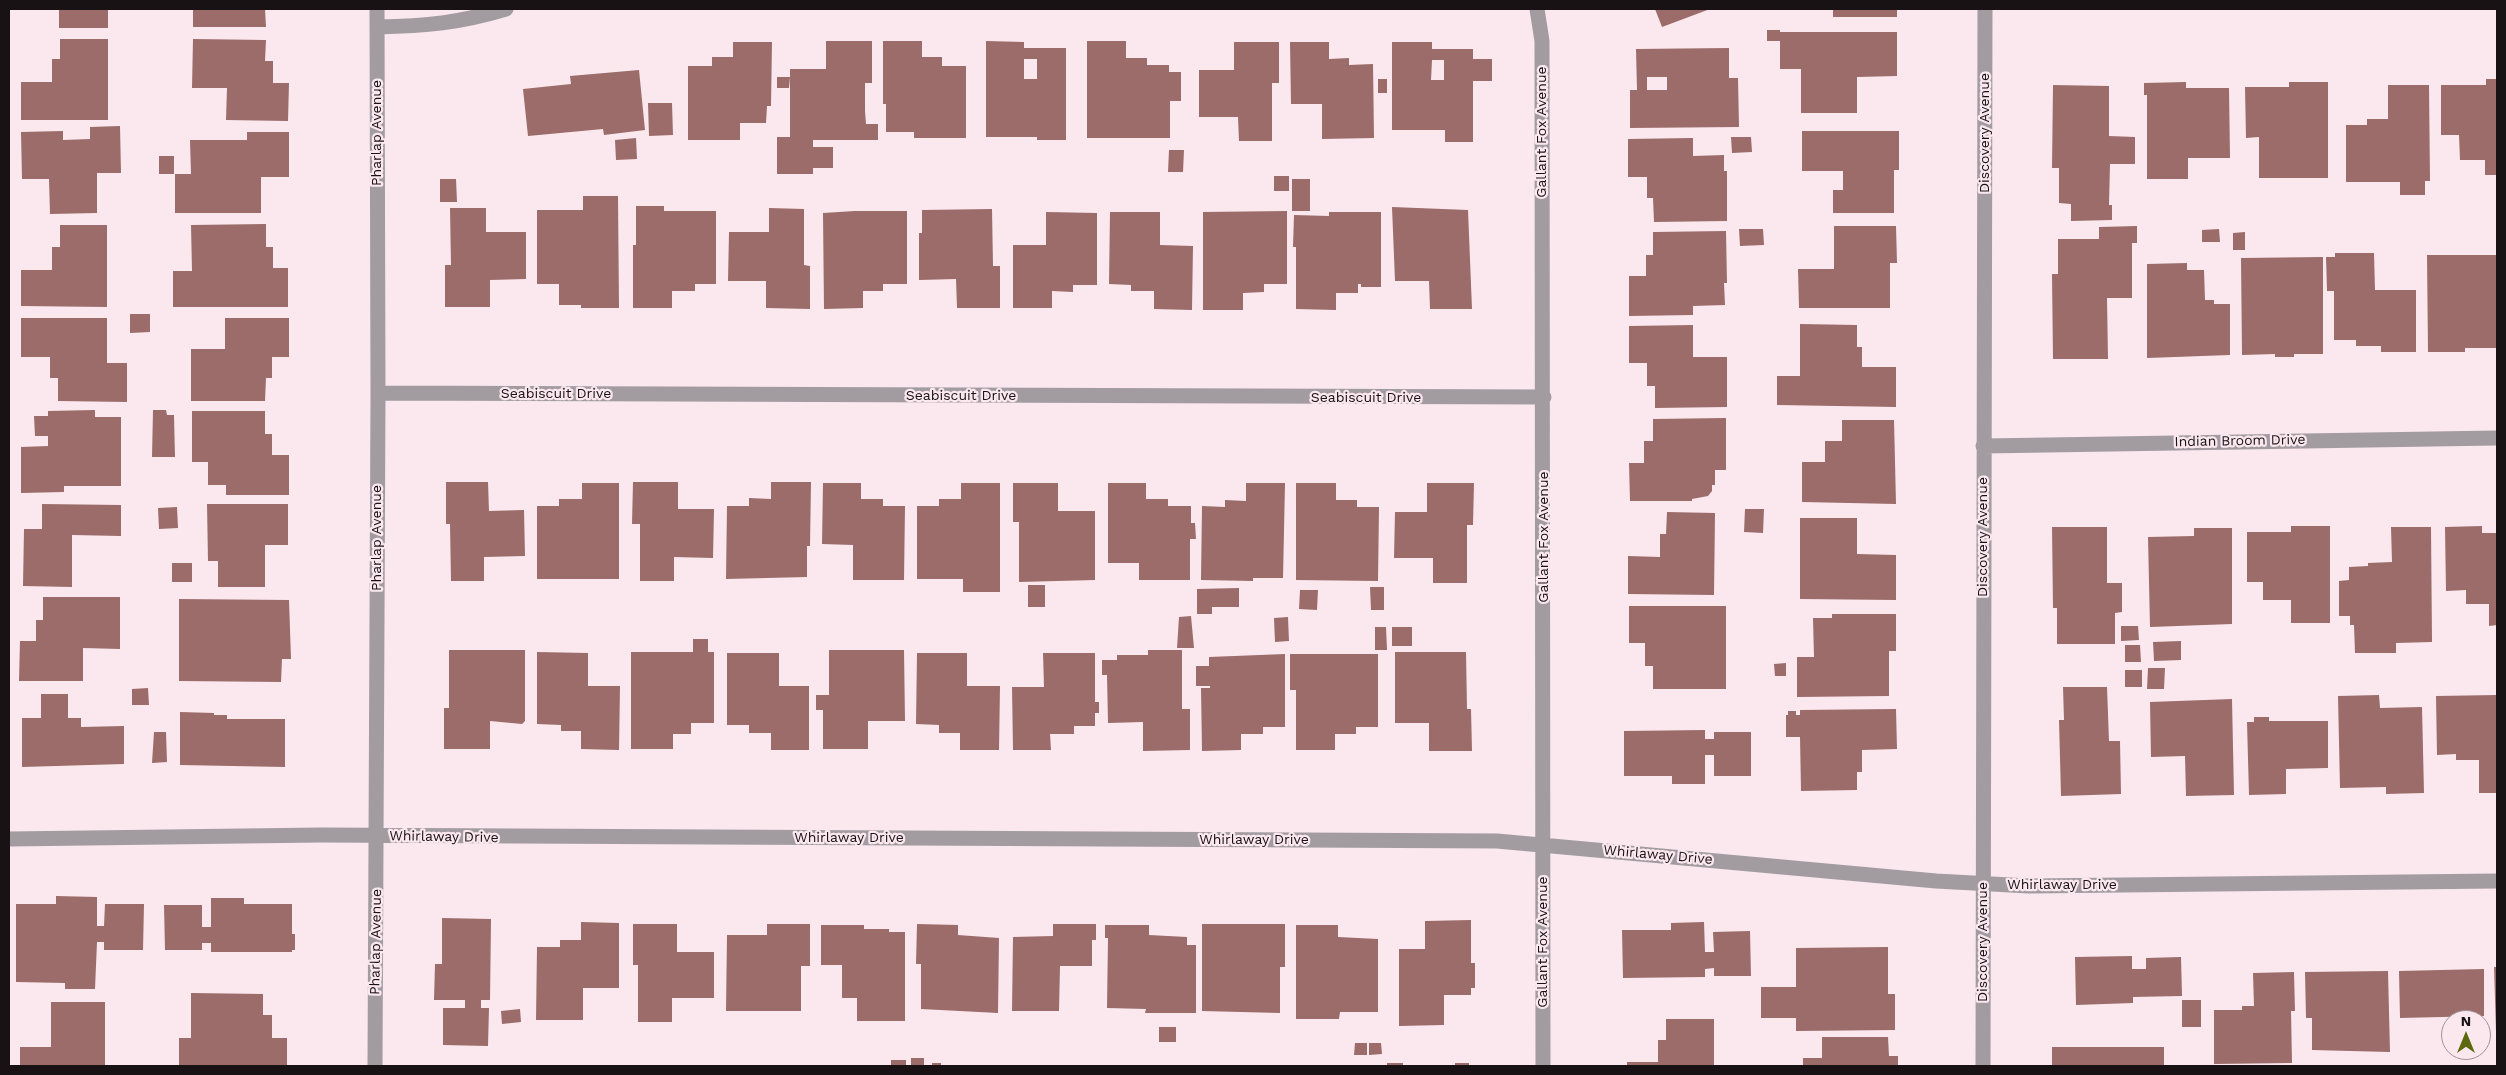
<!DOCTYPE html>
<style>
body{margin:0}
#map{position:relative;width:2506px;height:1075px;overflow:hidden;background:#fae8ee;font-family:"Work Sans",sans-serif}
canvas{display:block}
.frame{position:absolute;inset:0;border:10px solid #181214;pointer-events:none}
.north{position:absolute;left:2441px;top:1010px;width:50px;height:50px;box-sizing:border-box;background:#fae8ee;border:1px solid #a09297;border-radius:50%;rotate:0deg;font-size:14px;font-weight:700;line-height:20px;text-align:center;color:#181214}
.north::after{content:'';display:block;margin:auto;width:18px;height:22px;background:#5b680e;clip-path:polygon(50% 0,100% 100%,50% 72%,0 100%)}
</style>
<div id="map">
<canvas width="2506" height="1075"></canvas>
<div class="frame"></div>
<div class="north">N</div>
</div>
<script>
const context = document.querySelector('canvas').getContext('2d');
context.lineJoin = 'round';
function fillPath(path, color) {
  context.fillStyle = color;
  context.fill(path, 'evenodd');
}
function strokePath(path, color, width, dash) {
  context.strokeStyle = color;
  context.lineWidth = width;
  context.lineCap = dash ? 'butt' : 'round';
  context.setLineDash(dash || []);
  context.stroke(path);
}
function drawText(font, color, halo, rows, align = 'center') {
  context.font = font + ' "Work Sans",sans-serif';
  context.lineWidth = 4.5;
  context.setLineDash([]);
  context.textBaseline = 'middle';
  context.strokeStyle = halo;
  context.fillStyle = color;
  for (const [text, x, y, turn = 0] of rows) {
    context.save();
    context.translate(x, y);
    context.rotate((+turn || 0) * Math.PI / 180);
    context.textAlign = isNaN(turn) ? turn : align;
    if (halo) context.strokeText(text, 0, 0);
    context.fillText(text, 0, 0);
    context.restore();
  }
}
fillPath(new Path2D(`
 M59,9H108V28H59Z
 M193,9H265L266,27H193Z
 M1655,9H1710L1662,27Z
 M1833,9H1897V17H1833Z
 M1767,30H1780V32H1897V76L1857,77V113H1801V69H1780V41H1767Z
 M60,39H108V120H21V82H52V59H60Z
 M193,39L266,40L265,61H273V83H289L288,121L226,120L227,88H192Z
 M826,41H872V83H865V111L866,124H878V140H813V147H833V168H813V174H777V137H790V69H826Z
 M883,41H922V57H942V66H966V138H914V132H886V104H883Z
 M986,41L1024,42V48H1066V140H1037V137H986ZM1024,59H1037V79H1024Z
 M1087,41H1126V58H1147V65H1169V72H1181V101H1170V138H1087Z
 M733,42H772L771,106H767L766,123H740V140H688V66H712V57H733Z
 M1234,42H1279V83H1272V141H1239L1238,117H1199V70H1234Z
 M1290,42H1329V59L1349,58V65L1373,64L1374,138L1322,139V104H1291Z
 M1392,42H1432V49H1473V59H1492V81H1473V142H1445V130H1392ZM1432,60H1444V80H1431Z
 M1729,48V78H1738L1739,127L1630,128V90H1637L1636,49ZM1647,77H1667V90H1647Z
 M639,70L645,130L604,135L603,129L528,136L523,89L571,84L570,76Z
 M777,77H790L789,88H777Z
 M1378,79H1387V93H1378Z
 M2486,79H2497V175H2485V160H2460L2459,135H2441V85H2486Z
 M2186,82V88H2229L2230,158H2188V179H2147V95H2144V83Z
 M2289,82H2328V178H2259V137L2246,138L2245,87H2289Z
 M2053,85L2109,86V136L2135,137V164H2110L2109,205H2112V220L2071,221V204L2059,203V168H2052Z
 M2388,85H2429L2430,181H2425V195H2400V182H2346V125H2367V119H2388Z
 M648,103H672L673,135L649,136Z
 M120,126L121,173H97V213L50,214L49,179H22L21,132L63,131V140L90,139V127Z
 M1802,131H1899V170H1894V213H1833V190H1843V171H1802Z
 M247,132H289V177H261V213H175V174H191L190,140H247Z
 M1731,137H1751L1752,152L1732,153Z
 M636,138L637,159L616,160L615,140Z
 M1693,138V156L1724,155V171H1727V221L1654,222L1653,198H1647V177H1628V139Z
 M1169,150H1184L1183,172H1168Z
 M159,156H174V174H159Z
 M1274,176H1289V191H1274Z
 M440,179H456L457,202H440Z
 M1292,179H1310V211H1292Z
 M583,196H618L619,308H581V305H559V284H537V210H583Z
 M636,206H664V211H716V284H695V291H672V308H633V245H636Z
 M1392,207L1468,210L1472,309H1430L1429,281H1395Z
 M450,208H486V232H526V279L490,280V307H445V265H451Z
 M769,208L804,209V265L810,266V309L766,308V281H728L729,232H769Z
 M992,209L993,266H1000V308H957L956,279L919,280V233H922V210Z
 M855,211H907V284H883V291H863V308L824,309L823,213Z
 M1287,211V284H1264V292L1243,293V310H1203V212Z
 M1046,212L1097,213V285H1073V292L1052,291V308H1013V245H1046Z
 M1110,212H1160V245L1193,246L1192,310L1154,309V291H1131V285L1109,284Z
 M1329,212H1381V287H1361V284H1358V293H1336V310L1296,309V247H1293L1294,215L1329,216Z
 M266,224V247H273V268H288V307H173V271H192L191,225Z
 M60,225H107V307L21,306V270H52V247H60Z
 M1834,226H1896L1897,263H1890V308H1799L1798,269H1834Z
 M2137,226V243H2132V298H2107L2108,359H2053L2052,274H2058V239H2099V227Z
 M1739,229H1763L1764,245L1740,246Z
 M2219,229L2220,242H2202V230Z
 M1726,231L1727,283H1724L1725,305L1693,306V315L1629,316V276H1646V255H1653V232Z
 M2245,232V250H2233V233Z
 M2335,253H2374L2375,290H2416V352H2381V346H2356V340H2334V291H2327L2326,257H2335Z
 M2427,255H2497V348H2465V352H2428Z
 M2323,257V354H2294V357H2275V354L2242,355L2241,258Z
 M2187,263V270H2204L2205,300H2214V304H2230V355L2147,358V264Z
 M130,314H150V332L130,333Z
 M21,318H107V363H127V402L58,401V378H50V357H21Z
 M225,318H289V357H272V378H266L265,401H191V349H225Z
 M1800,324L1857,325V347H1862V367H1896V407L1777,405V376H1800Z
 M1693,325V357H1727V407L1655,408V386H1647V363H1629V326Z
 M95,410V417H121V486H64V492L21,493V447L48,446V436H35L34,416H48V411Z
 M153,410H166L167,415H174L175,457H152Z
 M192,411H265V434H272V455H289V495H226V485H208V462H192Z
 M1726,418V470H1715V485H1712V491L1708,496L1692,499V501H1630L1629,463H1644V441H1653V419Z
 M1842,420H1894L1896,504L1802,502V462H1825V441H1842Z
 M446,482H488L489,511L524,510L525,556L484,557V581H451L450,524H446Z
 M633,482H678V509H714L713,558L674,557V581H640V524H632Z
 M771,482H811L810,546H807V577L726,579L727,506H749V498L771,499Z
 M582,483H619V579H537V506H559V499H582Z
 M823,483H861V499H883V506H905L904,580H853V545L822,544Z
 M961,483H1000V592H963V579H917V506H939V499H961Z
 M1013,483H1058V511H1095V580L1019,582V522H1013Z
 M1108,483H1146V499H1168V506H1191V523H1195L1196,539H1190V580H1139V563H1108Z
 M1246,483H1285L1283,578H1253V581L1201,580L1202,506L1225,507V500L1246,501Z
 M1296,483H1336V500H1357V507H1379L1378,581L1296,580Z
 M1427,483H1474L1473,525H1467V583H1433V558H1394L1395,512H1427Z
 M42,504L121,505V536L72,535V587L23,586L24,529H42Z
 M207,504H288V545H265V587H218V561H208Z
 M177,507L178,528L159,529L158,508Z
 M1745,509H1764L1763,533L1744,532Z
 M1667,512L1715,513L1714,595L1628,594V556L1660,557V534H1666Z
 M1800,518H1857V554L1896,555V600L1800,599Z
 M2291,526H2330V623H2291V600H2263V582H2247V532H2291Z
 M2482,526V533H2497V625L2489,626V604H2466V590L2446,591L2445,527Z
 M2052,527H2107V583H2122V612L2115,613V644H2057V608H2053Z
 M2391,527H2431L2432,642L2396,643V653H2355L2354,625H2350V616H2339V581L2349,580V567L2368,566V563L2392,562Z
 M2194,528H2232V624L2150,627L2148,537L2194,536Z
 M172,563H192V582H172Z
 M1028,585H1045V607H1028Z
 M1370,587H1384V610H1371Z
 M1239,588V607H1212V614H1197V589Z
 M1300,590H1318L1317,610L1299,609Z
 M43,597H120V649L83,648V681H19L20,641H36V620H43Z
 M179,599L289,600L291,659H282L281,682L179,681Z
 M1629,606H1726V689H1653V666H1645V643H1629Z
 M1832,614H1896V651H1889V696L1797,697V657H1814L1813,618H1832Z
 M1191,616L1194,648H1177L1179,617Z
 M1288,617L1289,641L1275,642L1274,618Z
 M2121,626H2138L2139,640L2121,641Z
 M1375,627H1386L1387,650H1375Z
 M1392,627H1412V646H1392Z
 M693,639H708V652H714V723H691V734H673V749H631V652H693Z
 M2181,641V660L2154,661L2153,642Z
 M2125,645H2140L2141,662H2125Z
 M449,650H525V721L522,724L490,721V749H444V708H449Z
 M829,650H904L905,721H868V749H823V710H816V695H829Z
 M1148,650H1182V709H1190V750L1143,751V722L1108,723L1107,675H1102V660H1117V655H1148Z
 M537,652L588,653V686H620L619,750L581,749V731H561V725L537,724Z
 M1395,652H1466L1467,709H1471L1472,751H1429V723H1395Z
 M727,653H779V686H809V750H771V733H749V725H727Z
 M917,653H967V686H1000L999,750H960V733H939V725L916,724Z
 M1043,653H1095V702H1099V713H1095V726H1074V734H1050L1051,750H1013L1012,687H1044Z
 M1285,654V727H1263V734H1241V750L1202,751L1201,688H1210V686H1196V666H1209V657Z
 M1290,654H1378V727H1356V734H1335V750H1296V690H1290Z
 M1786,663V676H1775L1774,664Z
 M2148,668H2165L2164,689H2147Z
 M2125,670H2142V687H2125Z
 M2063,687H2107L2109,741H2120L2121,794L2061,796L2059,720H2064Z
 M148,688L149,705H132V689Z
 M41,694H68V718H81V727L124,726V764L22,767V718H41Z
 M2379,695L2380,708L2422,707L2424,793L2386,794V787L2340,788L2338,696Z
 M2497,695V793H2479V760H2456V754L2437,755L2436,696Z
 M2232,699L2234,795L2186,796L2185,756L2151,757L2150,702Z
 M1896,709L1897,749L1862,750V772H1857V790L1801,791L1800,737H1786V715H1788V711H1796V715H1800V710Z
 M180,712L214,713V715H227V719H285V767L180,765Z
 M2254,717H2269V721H2328V768L2286,769V794L2249,795L2247,722H2254Z
 M1705,730V739H1714V732H1751V776H1714V755H1705V784H1672V776H1624V731Z
 M154,732H166L167,762L152,763Z
 M56,896L97,897V926H104L105,904H144L143,950H104V942H97L95,989H65V983L16,982V904H56Z
 M211,898H244V904H292V934H295V950H292V952H211V943H202V950H165L164,905H202V927H211Z
 M442,918L491,919L490,1000H481V1008H489L488,1046L443,1045V1008H465V1000H434L435,964H442Z
 M1471,920V963H1475V988H1471V995H1444V1025L1399,1026V949H1425V921Z
 M581,922L619,923V988H583V1020H536L537,947H560V940H581Z
 M1704,922L1705,952H1714L1713,932L1750,931L1751,976H1714V968L1705,969V977L1623,978L1622,930H1671V923Z
 M633,924H677V952H714V998H672V1022H638V965H633Z
 M767,924H810V966H801V1011H726L727,935H767Z
 M917,924L958,925V935L999,938L998,1013L921,1009V964H916Z
 M1053,924H1096V940H1092V966H1060L1059,1011H1012L1013,937L1053,936Z
 M1202,924H1285V967H1280V1013L1202,1011Z
 M821,925H864V929H889V932H905V1021H857V998H842V965H821Z
 M1105,925H1149V935L1187,937V945H1196V1013H1145L1146,1009L1107,1008L1108,938H1105Z
 M1296,925H1338V937L1378,939V1012H1340L1339,1019H1296Z
 M1888,947V994H1895V1030L1796,1031V1018H1761V987H1796V948Z
 M2132,956V969H2146V958L2181,957L2182,996L2133,997V1003L2076,1005L2075,957Z
 M2494,967H2497V1032H2496Z
 M2484,969V1016L2400,1018L2399,971Z
 M2388,971L2390,1052L2312,1050V1018H2306L2305,972Z
 M2294,972L2295,1011H2291L2292,1063L2214,1064V1010H2242V1006H2254L2253,973Z
 M191,993L263,994V1015H272V1038H287V1066H179V1038H191Z
 M2182,1000H2201V1027H2182Z
 M51,1002H105V1066H20V1047H51Z
 M520,1009L521,1022L502,1024L501,1011Z
 M1666,1019H1714V1066H1627V1062H1658V1040H1666Z
 M1159,1027H1176V1042H1159Z
 M1822,1037H1888L1889,1056H1898V1066H1803V1058H1822Z
 M1355,1043H1367V1055H1354Z
 M1369,1043H1381L1382,1054L1369,1055Z
 M2052,1047H2164V1066H2052Z
 M911,1058H924V1066H911Z
 M891,1060H906V1066H891Z
 M932,1063H941V1066H932Z
 M1387,1063H1403V1066H1387Z
 M1455,1063H1469V1066H1455Z`), '#9b6c6a');
strokePath(new Path2D(`
 M1537,9L1542,41L1543,1066
 M377,27C426,26 459,23 506,9
 M378,393L1544,397
 M1983,446L2497,438
 M9,839L321,835L1497,841L1936,881L2029,886L2497,881
 M375,1066L378,393L377,9
 M1983,1066L1985,9`), '#a29ca1', 15);
drawText('14px', '#181214', '#fae8ee', [
 ["Gallant Fox Avenue",1542,132,-90],
 ["Pharlap Avenue",377,133,-90],
 ["Discovery Avenue",1985,133,-90],
 ["Seabiscuit Drive",556,394],
 ["Seabiscuit Drive",961,396],
 ["Seabiscuit Drive",1366,398],
 ["Indian Broom Drive",2240,441,-1],
 ["Gallant Fox Avenue",1544,537,-90],
 ["Discovery Avenue",1983,537,-90],
 ["Pharlap Avenue",377,538,-90],
 ["Whirlaway Drive",444,837,1],
 ["Whirlaway Drive",849,838],
 ["Whirlaway Drive",1254,840],
 ["Whirlaway Drive",1658,855,5],
 ["Whirlaway Drive",2062,885],
 ["Pharlap Avenue",376,942,-89],
 ["Gallant Fox Avenue",1543,942,-90],
 ["Discovery Avenue",1983,942,-90]
]);
</script>
